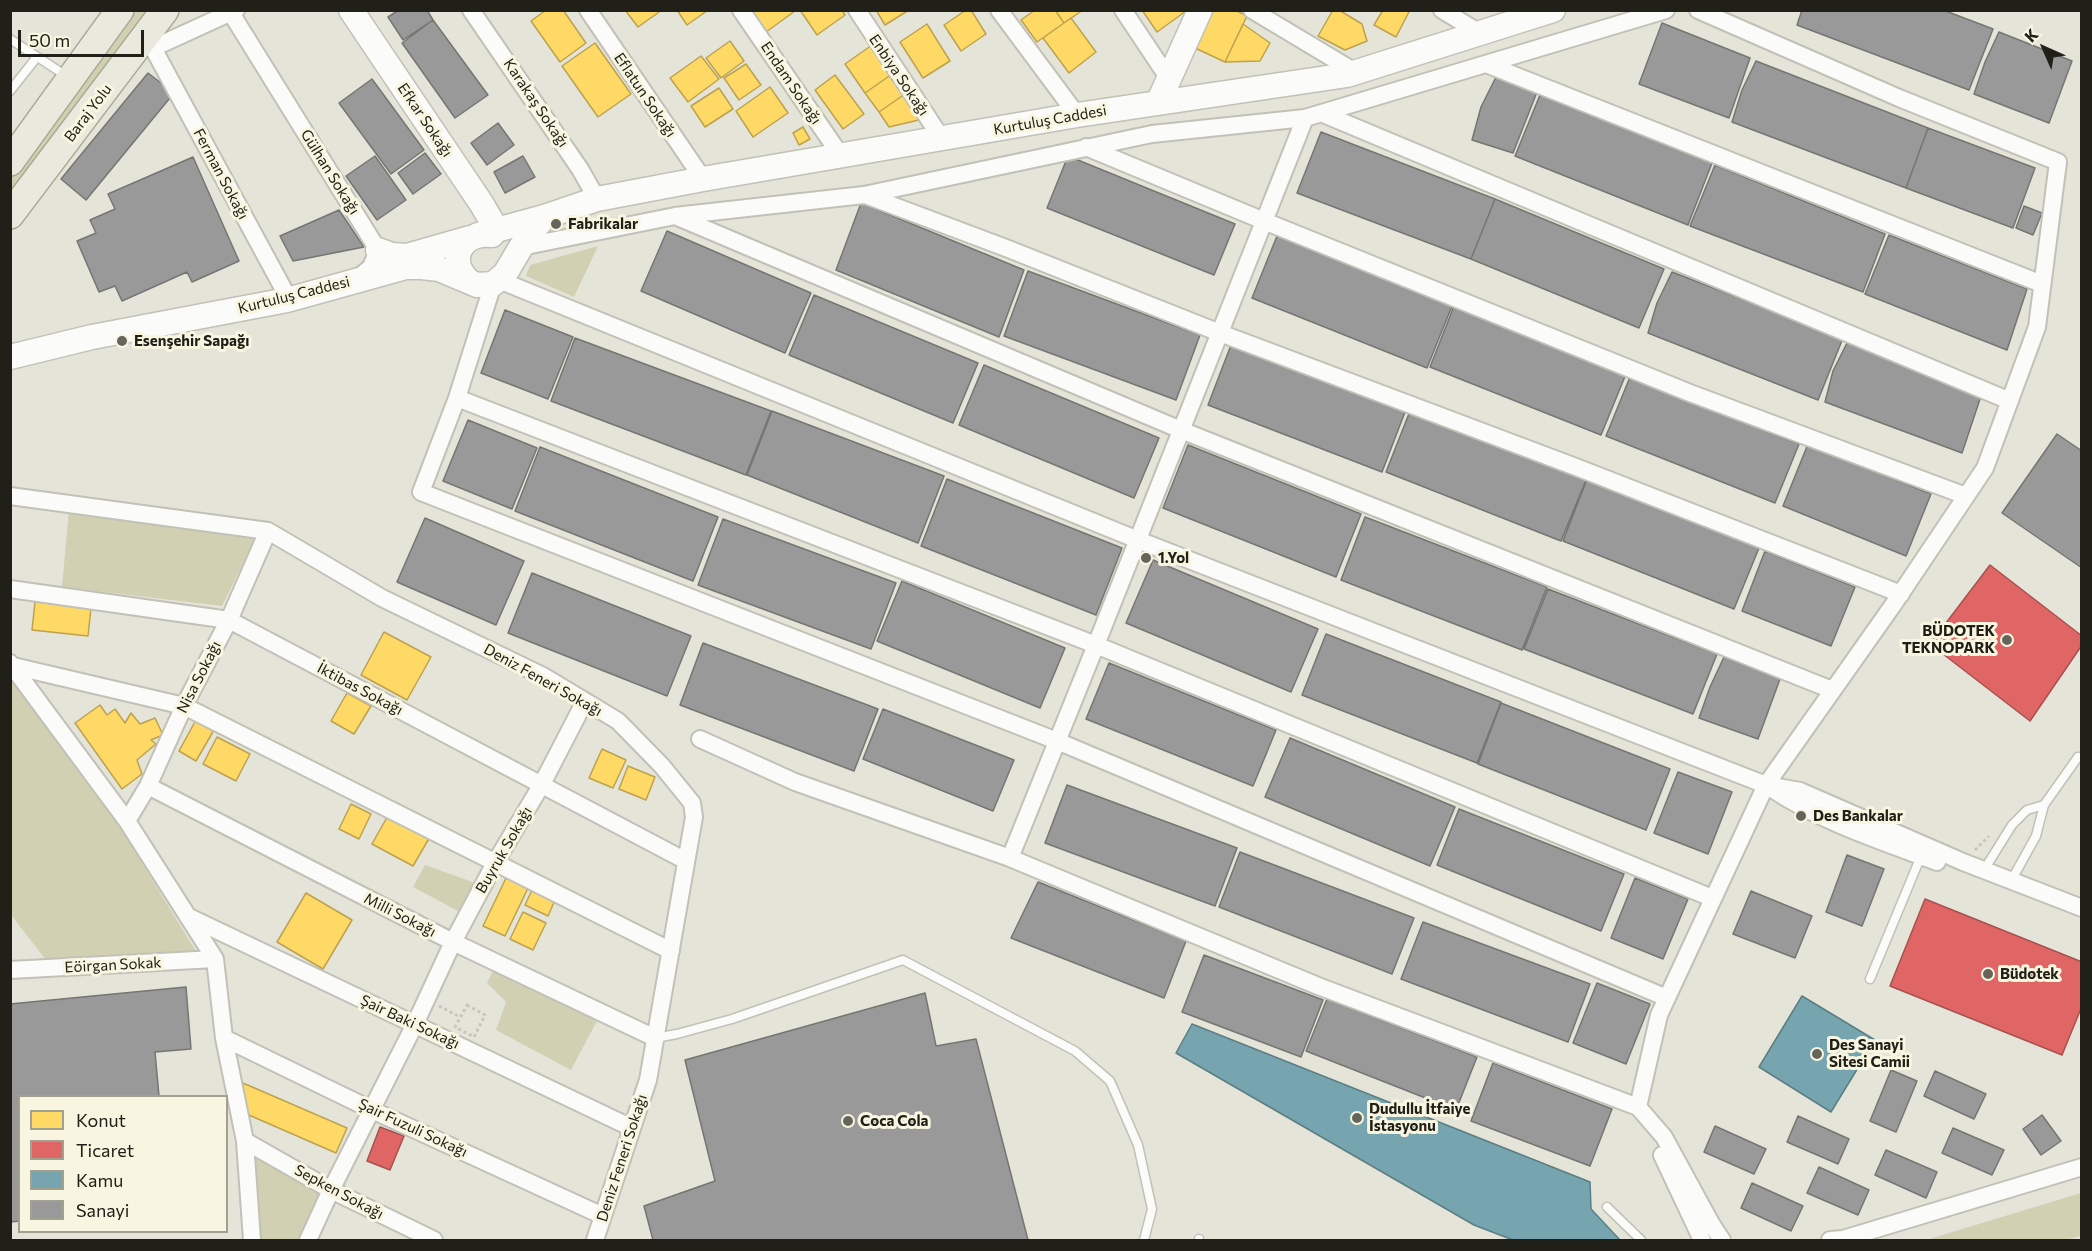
<!DOCTYPE html>
<meta charset="utf-8">
<style>
body{margin:0}
#map{position:relative;width:2092px;height:1251px;overflow:hidden;background:#e5e4d8;font-family:Commissioner,sans-serif}
canvas{display:block}
.frame{position:absolute;inset:0;border:12px solid #212018;pointer-events:none}
.legend{position:absolute;left:18px;top:1095px;width:210px;height:138px;box-sizing:border-box;background:#f8f6e0;border:2px solid #a2a090;margin:0;padding:8px 10px;list-style:none;font-size:18px;color:#212018}
.legend li{display:flex;align-items:center;gap:12px;height:30px}
.legend b{width:30px;border:2px solid #a2a090}
.north{position:absolute;left:2014px;top:18px;width:60px;height:60px;-webkit-text-stroke:4px #f8f6e0;paint-order:stroke;rotate:315deg;font-size:16px;font-weight:700;line-height:24px;text-align:center;color:#212018}
.north::after{content:'';display:block;margin:auto;width:21px;height:27px;background:#212018;clip-path:polygon(50% 0,100% 100%,50% 72%,0 100%)}
.scale{position:absolute;left:18px;top:30px;width:126px;height:27px;box-sizing:border-box;border:3px solid #212018;border-top:0;padding-left:8px;font-size:18px;line-height:21px;white-space:nowrap;color:#212018;-webkit-text-stroke:4px #f8f6e0;paint-order:stroke}
</style>
<div id="map">
<canvas width="2092" height="1251"></canvas>
<div class="frame"></div>
<ul class="legend">
<li><b style="height:16px;background:#ffd966"></b>Konut</li>
<li><b style="height:16px;background:#e06666"></b>Ticaret</li>
<li><b style="height:16px;background:#76a5af"></b>Kamu</li>
<li><b style="height:16px;background:#999"></b>Sanayi</li>
</ul>
<div class="north">K</div>
<div class="scale">50 m</div>
</div>
<script>
const context = document.querySelector('canvas').getContext('2d');
context.lineJoin = 'round';
function fillPath(path, color) {
  context.fillStyle = color;
  context.fill(path, 'evenodd');
}
function strokePath(path, color, width, dash) {
  context.strokeStyle = color;
  context.lineWidth = width;
  context.lineCap = dash ? 'butt' : 'round';
  context.setLineDash(dash || []);
  context.stroke(path);
}
function drawText(font, color, halo, rows, align = 'center') {
  context.font = font + ' Commissioner,sans-serif';
  context.lineWidth = 6;
  context.setLineDash([]);
  context.textBaseline = 'middle';
  context.strokeStyle = halo;
  context.fillStyle = color;
  for (const [text, x, y, turn = 0] of rows) {
    context.save();
    context.translate(x, y);
    context.rotate((+turn || 0) * Math.PI / 180);
    context.textAlign = isNaN(turn) ? turn : align;
    if (halo) context.strokeText(text, 0, 0);
    context.fillText(text, 0, 0);
    context.restore();
  }
}
fillPath(new Path2D(`
 M132,11H149L11,203V176Z
 M598,246L574,297L526,276L530,265Z
 M69,509L258,533L222,606L62,587Z
 M10,677L118,824L197,953L46,960L11,915Z
 M425,865L478,884L460,912L413,887Z
 M495,967L599,1017L571,1070L496,1030L506,1002L487,983Z
 M253,1141L329,1181L303,1240H260Z
 M2081,1193V1236L2065,1240H1926Z`), '#d2d0b2');
const homes = new Path2D(`
 M546,10H563L586,43L560,62L531,21Z
 M625,10H662L638,27Z
 M677,10H708L687,25Z
 M750,10H795V11L766,32Z
 M800,10H842L845,15L817,35Z
 M876,10H909L885,25Z
 M966,10H971L986,34L961,51L944,25Z
 M1035,10H1055L1064,23L1037,42L1021,20Z
 M1055,10H1083L1064,23Z
 M1142,10H1185L1186,11L1157,32Z
 M1212,10H1235L1247,16L1225,62L1195,48Z
 M1333,10H1339L1362,24L1367,41L1345,50L1318,36Z
 M1383,10H1410L1396,37L1374,25Z
 M1071,18L1096,52L1069,73L1043,38Z
 M927,24L950,61L923,78L900,42Z
 M1243,24L1270,43L1260,61L1225,62Z
 M730,41L744,61L721,78L706,58Z
 M595,43L631,94L598,117L562,66Z
 M872,45L892,74L865,93L845,64Z
 M701,56L719,79L688,102L670,78Z
 M746,64L761,85L739,100L724,78Z
 M892,74L905,94L879,112L865,93Z
 M835,75L864,114L843,129L815,90Z
 M770,87L788,113L753,137L736,111Z
 M719,88L733,109L705,127L691,106Z
 M905,94L923,119L889,127L879,112Z
 M803,127L810,139L799,145L793,133Z
 M35,602L91,608L88,636L32,630Z
 M384,632L431,657L407,700L361,675Z
 M347,693L371,706L354,734L331,721Z
 M100,705L107,715L115,709L125,723L131,713L140,724L155,718L163,735L151,740L156,744L137,760L142,774L122,789L75,723Z
 M196,720L214,730L196,761L179,751Z
 M217,737L250,754L236,781L203,764Z
 M602,749L626,760L613,788L589,778Z
 M628,766L655,777L646,800L619,789Z
 M351,804L371,814L359,839L339,829Z
 M390,812L431,835L413,866L372,844Z
 M507,876L529,886L505,936L483,926Z
 M533,888L556,898L548,916L525,905Z
 M306,893L352,920L323,969L277,942Z
 M523,912L546,923L533,950L510,939Z
 M243,1083L347,1128L336,1153L242,1112Z`);
fillPath(homes, '#ffd966');
strokePath(homes, '#bca24f', 1.5);
const shops = new Path2D(`
 M1990,565L2082,636V645L2030,721L1930,644Z
 M1925,899L2082,962V1006L2062,1055L1890,986Z
 M380,1127L404,1136L390,1170L367,1161Z`);
fillPath(shops, '#e06666');
strokePath(shops, '#a7514f', 1.5);
const public = new Path2D(`
 M1802,996L1875,1040L1831,1112L1759,1067Z
 M1192,1024L1590,1182L1591,1209L1620,1240H1513L1474,1225L1176,1053Z`);
fillPath(public, '#76a5af');
strokePath(public, '#5c7d82', 1.5);
const industry = new Path2D(`
 M399,10H427L433,20L403,40L388,17Z
 M1802,10H1943L1993,29L1969,90L1797,25Z
 M433,20L488,95L455,118L402,43Z
 M1662,23L1750,58L1729,118L1639,84Z
 M1999,32L2072,61L2049,123L1974,94L1985,62Z
 M1756,61L1928,128L1906,188L1732,122L1742,90Z
 M148,73L174,93L86,200L61,179Z
 M1496,77L1537,92L1513,153L1472,140L1481,107Z
 M372,79L424,150L391,174L339,103Z
 M1540,95L1712,163L1688,225L1515,156Z
 M498,123L514,145L487,165L471,143Z
 M1928,128L2035,168L2013,228L1906,188Z
 M1321,132L1495,199L1471,259L1297,193Z
 M425,153L441,174L413,194L398,173Z
 M375,156L406,200L377,220L346,176Z
 M523,156L535,177L505,193L494,172Z
 M1068,156L1235,224L1214,275L1047,208Z
 M193,157L239,261L192,282L187,272L122,301L115,286L99,292L77,241L96,233L90,220L115,209L108,194Z
 M1715,165L1885,234L1863,292L1690,226Z
 M1495,199L1664,269L1639,328L1471,259Z
 M861,203L1024,270L999,337L836,270Z
 M2024,206L2042,213L2033,235L2016,228Z
 M339,210L364,247L293,261L280,236Z
 M667,231L811,293L785,353L641,291Z
 M1889,235L2027,289L2007,350L1865,294Z
 M1277,236L1452,306L1427,368L1252,298Z
 M1028,271L1200,335L1176,400L1004,336Z
 M1672,272L1843,338L1818,400L1648,333L1657,303Z
 M814,295L978,363L953,423L789,355Z
 M1454,306L1626,374L1601,435L1430,367Z
 M505,310L573,337L548,399L481,373Z
 M575,338L771,411L746,475L551,401Z
 M1848,341L1982,393L1962,453L1825,402L1833,371Z
 M1231,345L1405,412L1382,472L1208,405Z
 M984,365L1159,438L1134,498L959,425Z
 M1630,377L1799,444L1775,503L1606,436Z
 M772,411L944,476L918,543L747,475Z
 M1410,411L1586,480L1561,541L1386,472Z
 M468,420L537,448L512,509L443,481Z
 M2057,434L2082,451V568L2002,513Z
 M1808,444L1931,494L1906,556L1783,506Z
 M1188,445L1361,514L1336,577L1163,508Z
 M540,447L718,517L693,581L515,511Z
 M947,479L1122,548L1096,615L921,546Z
 M1587,479L1759,548L1734,609L1563,541Z
 M1365,517L1547,587L1522,650L1341,580Z
 M425,518L524,561L496,625L397,582Z
 M723,519L896,583L871,649L698,585Z
 M1765,551L1855,587L1831,646L1742,611Z
 M1153,560L1318,629L1291,692L1126,623Z
 M532,573L691,636L667,696L508,633Z
 M902,581L1065,648L1040,708L877,641Z
 M1548,589L1717,654L1693,714L1524,649Z
 M1326,634L1501,702L1477,763L1302,695Z
 M703,643L878,709L854,771L680,705Z
 M1724,657L1780,679L1758,739L1699,718L1710,687Z
 M1109,663L1276,730L1253,786L1086,719Z
 M1501,703L1670,769L1646,830L1478,764Z
 M883,709L1014,760L993,811L863,759Z
 M1290,738L1455,807L1430,866L1265,797Z
 M1678,772L1732,792L1708,854L1654,833Z
 M1067,785L1237,848L1215,906L1045,843Z
 M1459,809L1624,874L1601,931L1437,865Z
 M1240,852L1414,918L1392,974L1219,907Z
 M1847,855L1884,869L1862,926L1826,912Z
 M1635,878L1688,899L1663,959L1611,938Z
 M1038,882L1186,941L1164,998L1011,938Z
 M1751,891L1812,916L1795,958L1733,934Z
 M1423,922L1590,984L1568,1042L1401,979Z
 M1204,955L1323,1000L1301,1057L1182,1012Z
 M1597,983L1650,1004L1626,1064L1573,1043Z
 M186,987L191,1049L155,1052L159,1096H20V1221L10,1222V1004Z
 M925,993L936,1046L976,1039L1028,1240H653L644,1206L715,1181L685,1060Z
 M1327,999L1477,1057L1456,1110L1306,1051Z
 M1493,1063L1612,1109L1590,1166L1471,1121Z
 M1891,1070L1917,1081L1896,1132L1870,1121Z
 M1935,1071L1986,1094L1974,1119L1924,1096Z
 M2042,1115L2061,1141L2041,1155L2023,1129Z
 M1798,1116L1849,1139L1838,1164L1787,1142Z
 M1715,1126L1766,1149L1754,1174L1704,1152Z
 M1953,1128L2004,1150L1992,1175L1942,1153Z
 M1886,1150L1937,1172L1926,1198L1875,1175Z
 M1819,1167L1869,1190L1858,1215L1807,1193Z
 M1752,1183L1803,1206L1791,1231L1741,1208Z`);
fillPath(industry, '#999');
strokePath(industry, '#757572', 1.5);
const lane = new Path2D(`
 M10,39L68,77
 M10,91L37,57
 M1984,870L2012,825L2027,810L2044,805
 M2011,881L2036,836L2044,805L2078,757
 M1870,979L1921,856
 M655,1038L677,1034L732,1019L903,960L1075,1051L1110,1081L1138,1145L1152,1209L1144,1240
 M1607,1207L1641,1240
 M1199,1239V1240`);
const street = new Path2D(`
 M471,10L580,169L597,199
 M588,10L703,179
 M741,10L841,156
 M857,10L942,139
 M999,10L1077,115
 M1123,10L1169,79
 M1252,10L1357,73
 M1442,10L1480,33
 M1698,10L1899,98L2058,162L2037,327L1985,468L1893,605L1766,785L1659,1015L1638,1107L1664,1137L1712,1225L1722,1240
 M231,13L378,250L371,267L358,278
 M145,39L153,48L284,290L287,300
 M153,48L236,10
 M1486,64L2042,284
 M1321,113L2010,401
 M1086,147L1264,221L1690,393L1966,496
 M865,195L1006,248L1220,333L1576,467L1901,594
 M675,216L1181,430L1832,690
 M521,247L675,216L864,195L1152,134L1305,118L1666,10
 M499,280L1138,540L1766,785L1800,791L1963,862L2082,908
 M493,284L457,398L421,492L1057,741L1667,998
 M457,398L1096,645L1712,898
 M10,496L268,531L382,598L545,677L618,721L662,766L692,803L694,817L648,1080L595,1240
 M10,589L229,620L686,861
 M10,663L127,821L215,959L224,1038L245,1141L252,1240
 M13,666L184,706L671,951
 M700,739L795,782L1010,858L1318,986L1638,1107
 M148,786L453,942L655,1038
 M1772,789C1822,822 1881,841 1937,862
 M127,821L148,786L184,706L229,620L268,531
 M1010,858L1096,645L1305,118
 M189,917L632,1128
 M10,970L215,959
 M224,1038L372,1110L603,1216
 M245,1141L331,1190L434,1240
 M1662,1155L1702,1240
 M308,1240L331,1190L415,1024L453,942L495,863L542,784L585,701
 M1830,1240L1843,1239L2082,1167`);
const secondary = new Path2D(`
 M351,10L481,203L497,230
 M1158,103L1200,10
 M478,235L544,217L597,199L703,179L1077,115L1347,75L1553,10
 M378,250L392,255L407,256L470,238
 M470,282C446,262 460,231 492,235
 M10,357L92,337L287,300L406,267H422L439,269L477,285L493,284L505,274L521,247L544,217`);
const primary = new Path2D(`
 M10,162L120,10
 M10,215L165,10`);
strokePath(lane, '#c2c1b7', 11);
strokePath(street, '#c2c1b7', 20);
strokePath(secondary, '#c2c1b7', 27);
strokePath(primary, '#aaa891', 30);
strokePath(new Path2D(`
 M1975,850L1989,836
 M467,1005L485,1015L474,1037L455,1027Z
 M439,1006L460,1017`), '#c6c6c1', 3, [3, 3]);
strokePath(lane, '#fbfbf9', 8);
strokePath(street, '#fbfbf9', 16);
strokePath(secondary, '#fbfbf9', 24);
strokePath(primary, '#eae9de', 27);
for (const [x, y, r, color] of [
 [556,224,6,"#66655b"],
 [122,341,6,"#66655b"],
 [1146,558,6,"#66655b"],
 [2007,640,6,"#66655b"],
 [1801,816,6,"#66655b"],
 [1988,974,6,"#66655b"],
 [1817,1054,6,"#66655b"],
 [1357,1118,6,"#66655b"],
 [848,1121,6,"#66655b"]
]) {
  const dot = new Path2D();
  dot.arc(x, y, r, 0, 2 * Math.PI);
  context.fillStyle = color;
  context.fill(dot);
  strokePath(dot, '#f8f6e0', 2);
}
drawText('15px', '#212018', '#f8f6e0', [
 ["Enbiya Sokağı",899,75,56],
 ["Endam Sokağı",791,83,56],
 ["Eflatun Sokağı",645,95,56],
 ["Karakaş Sokağı",536,103,56],
 ["Baraj Yolu",88,113,-53],
 ["Efkar Sokağı",425,120,56],
 ["Kurtuluş Caddesi",1050,120,-10],
 ["Gülhan Sokağı",330,172,58],
 ["Ferman Sokağı",221,174,62],
 ["Kurtuluş Caddesi",294,295,-14],
 ["Nisa Sokağı",199,677,-63],
 ["Deniz Feneri Sokağı",543,680,29],
 ["İktibas Sokağı",360,689,28],
 ["Buyruk Sokağı",504,850,-60],
 ["Milli Sokağı",400,915,27],
 ["Eöirgan Sokak",113,965,-3],
 ["Şair Baki Sokağı",410,1022,25],
 ["Şair Fuzuli Sokağı",413,1128,25],
 ["Deniz Feneri Sokağı",622,1158,-72],
 ["Sepken Sokağı",339,1192,28]
]);
drawText('bold 15px', '#212018', '#f8f6e0', [
 ["Fabrikalar",568,224],
 ["Esenşehir Sapağı",134,341],
 ["1.Yol",1158,558],
 ["BÜDOTEK",1995,631,"right"],
 ["TEKNOPARK",1995,648,"right"],
 ["Des Bankalar",1813,816],
 ["Büdotek",2000,974],
 ["Des Sanayi",1829,1045],
 ["Sitesi Camii",1829,1062],
 ["Dudullu İtfaiye",1369,1109],
 ["İstasyonu",1369,1126],
 ["Coca Cola",860,1121]
], 'left');
</script>
